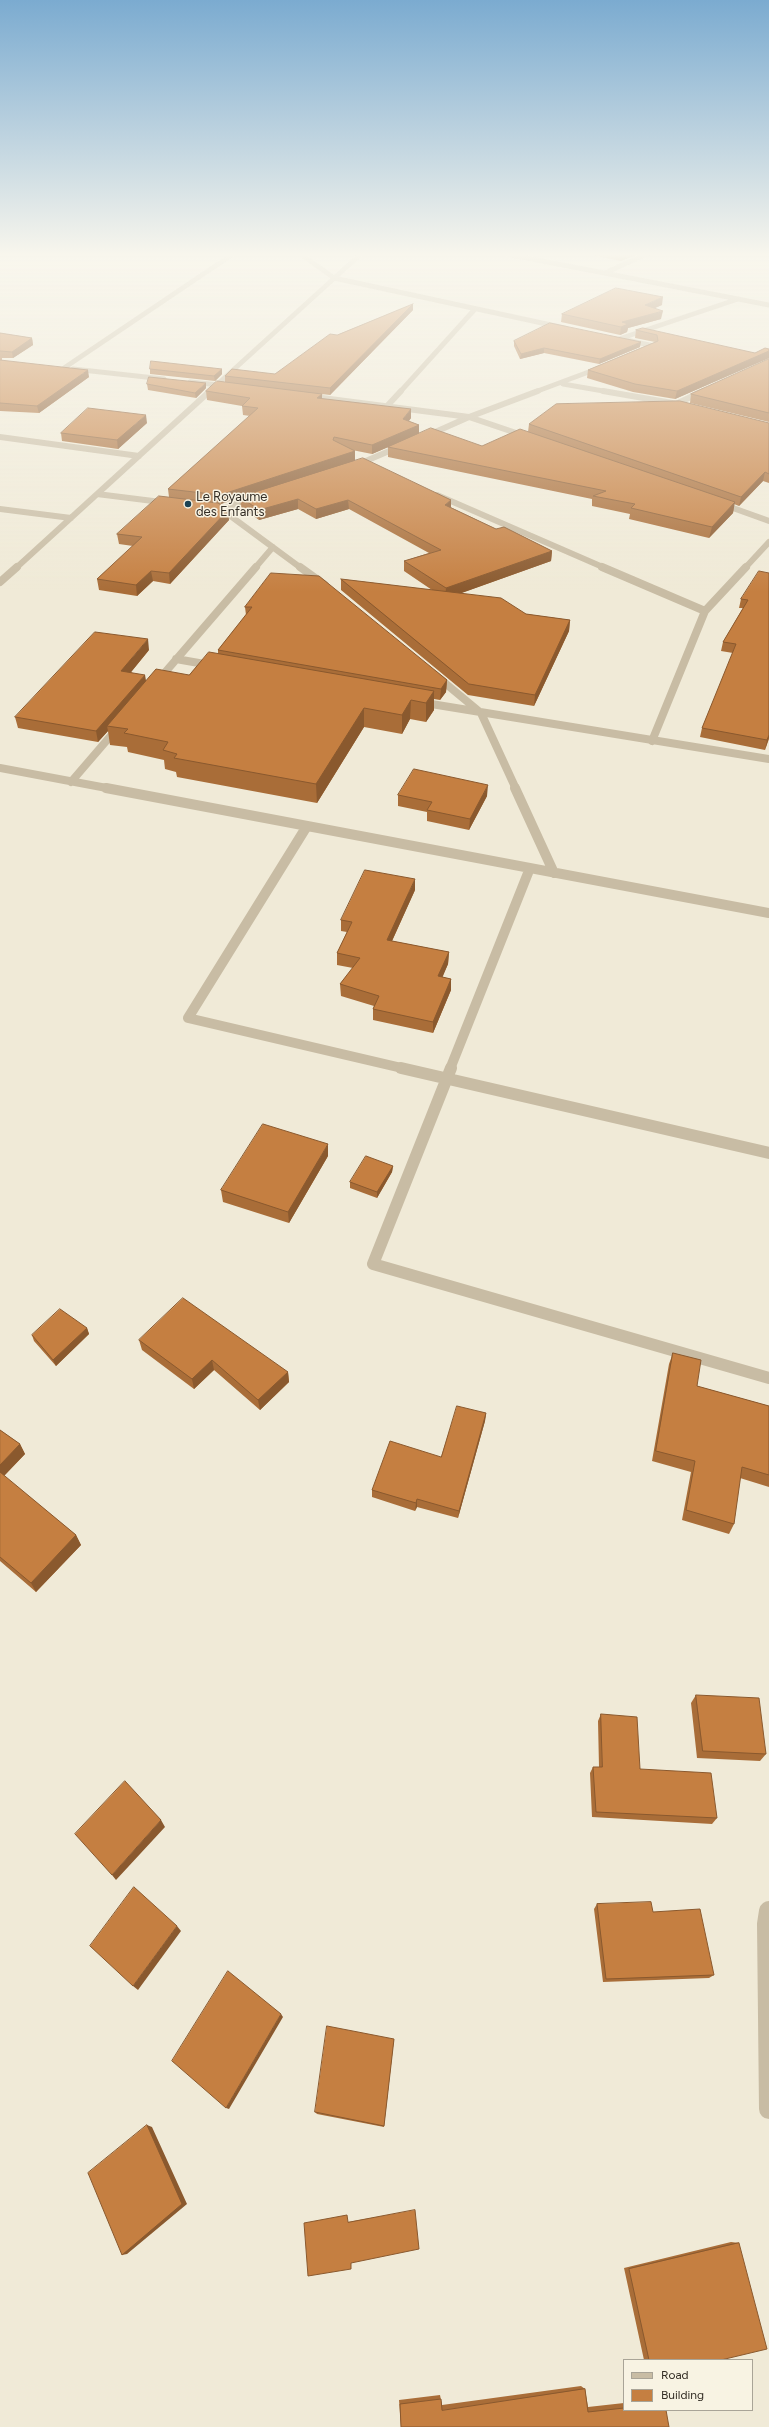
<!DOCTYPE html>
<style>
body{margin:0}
#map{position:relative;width:769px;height:2427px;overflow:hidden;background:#f0ead7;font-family:Figtree,sans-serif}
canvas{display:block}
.legend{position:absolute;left:623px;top:2359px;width:130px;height:52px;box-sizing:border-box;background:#f8f3e3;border:1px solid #a9a497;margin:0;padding:5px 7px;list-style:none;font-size:12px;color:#332d25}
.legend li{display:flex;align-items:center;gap:8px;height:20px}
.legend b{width:20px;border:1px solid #a9a497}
</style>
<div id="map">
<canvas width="769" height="2427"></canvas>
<ul class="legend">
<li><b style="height:5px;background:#c8bca4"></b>Road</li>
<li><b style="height:11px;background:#c57f41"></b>Building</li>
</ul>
</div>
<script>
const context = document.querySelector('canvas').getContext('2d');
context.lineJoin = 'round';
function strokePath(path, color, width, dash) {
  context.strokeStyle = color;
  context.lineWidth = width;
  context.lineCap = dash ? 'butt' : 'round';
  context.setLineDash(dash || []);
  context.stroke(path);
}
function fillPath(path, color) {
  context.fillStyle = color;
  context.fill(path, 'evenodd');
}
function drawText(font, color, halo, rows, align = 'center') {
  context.font = font + ' Figtree,sans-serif';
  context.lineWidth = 3;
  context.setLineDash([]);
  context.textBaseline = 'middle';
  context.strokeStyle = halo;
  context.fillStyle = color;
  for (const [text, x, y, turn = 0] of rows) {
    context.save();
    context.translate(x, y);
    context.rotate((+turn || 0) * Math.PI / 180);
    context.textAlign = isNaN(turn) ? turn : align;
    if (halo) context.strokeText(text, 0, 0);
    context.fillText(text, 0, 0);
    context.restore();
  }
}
strokePath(new Path2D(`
 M298,252L334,278L565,328
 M496,252L769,305
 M605,273L651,252
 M619,339L738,299
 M626,340L654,346
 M64,368L236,252
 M73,369L164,379
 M190,382L229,386
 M563,384L609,392
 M209,392L363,252
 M400,392L475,309
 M535,392L602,367
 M701,392L705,390`), '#c8bca4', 5);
strokePath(new Path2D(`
 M603,391L678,404
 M307,396L469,417L528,437
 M676,404L703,391
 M388,405L401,391
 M0,437L139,456
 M424,437L469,417L538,391
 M354,466L401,446
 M97,494L169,503
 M437,495L605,568
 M719,503L769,521
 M215,508L221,509L301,568
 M0,509L71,518
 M221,509L256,497
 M16,568L210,391
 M255,568L273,547
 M745,568L769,542`), '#c8bca4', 6);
strokePath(new Path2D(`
 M300,567L325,585
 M602,567L705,611
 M0,582L17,567
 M176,659L216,666
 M434,674L481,713L516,789
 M155,684L256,567
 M419,702L769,759
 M652,741L705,611L746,567
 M0,768L112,789
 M71,782L120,725`), '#c8bca4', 8);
strokePath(new Path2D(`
 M106,788L769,913
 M515,788L554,873
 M307,826L188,1018L406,1069
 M450,1069L530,868`), '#c8bca4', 10);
strokePath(new Path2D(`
 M401,1068L769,1153
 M451,1068L373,1264L769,1378`), '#c8bca4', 12);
strokePath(new Path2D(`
 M769,1911L767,1924L769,2109`), '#c8bca4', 20);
fillPath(new Path2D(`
 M578,252H642L621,261Z
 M413,304V310L330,395L297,391L322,394V399L411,418L409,421L419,425V434L482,446L528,432L529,424L769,423V483L763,481L739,506L734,504L733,513L709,538L629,519L630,514L592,506V499L388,457V447L372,454L352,450L355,451V461L496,529L552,551L551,561L461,593L526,614L570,620L569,631L534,706L468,695L341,590V579L432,590L404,571V561L429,553L349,509L316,519L298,509L259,520L241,507L240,498L220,504L229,520L170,584L153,581L137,596L99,590L97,579L133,546L119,544L117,534L169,497L168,489L250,416L243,415L242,406L207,400L206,391L225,382V376L275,374L337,335Z
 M662,305L654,308L661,319L628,328L627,332L620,335L561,322L562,314Z
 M636,330L755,353L769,349V358L675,399L633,392L587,378L588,370L655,342L635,338Z
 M0,333L32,338L33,345L13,358H0Z
 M514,341L640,347L599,364L544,353L520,359L514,346Z
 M0,358H2V360L89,377L39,413L0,411Z
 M769,359V422L690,403L691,394Z
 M150,369H222V374L215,381L150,374Z
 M147,384L206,388L196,398L148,390Z
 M147,423L118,449L62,441L61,433Z
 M271,573L447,680L446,692L440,700L434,699V710L426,722L410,719L402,734L364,727L317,803L177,777L176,772L165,769L164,760L128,752L127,747L110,745L108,731L98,742L18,728L15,717L149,650L131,672L146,681L189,675L218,654V650L246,615L245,607Z
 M769,573V739L765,750L700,737L702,728L733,653L721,651L723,642L743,608H739L741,599Z
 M398,795L487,796L469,830L427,821V812L398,806Z
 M415,890L392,941L449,952L448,964L442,977L451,979V990L433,1033L373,1020V1009L374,1006L341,996L340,984L353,968L337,965V953L347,932L341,931V920Z
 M328,1156L289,1223L223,1202L221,1190Z
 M393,1166L392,1172L377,1198L350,1188V1182Z
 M87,1328L89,1334L56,1366L34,1341L32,1335Z
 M139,1340L288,1372L289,1382L260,1410L214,1370L194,1389L142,1350Z
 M673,1353L697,1386L769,1406V1487L740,1478L734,1524L729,1534L682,1520L691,1472L652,1461L669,1364Z
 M486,1413L485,1421L458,1518L417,1507L415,1511L372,1497V1490L441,1457Z
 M0,1430L20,1444L25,1454L4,1476L76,1535L81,1545L36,1592L0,1561Z
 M696,1695L766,1754L760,1761L697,1758L691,1703Z
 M601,1714L640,1769L717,1818L712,1824L592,1817L590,1773L593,1767H599L598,1721Z
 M597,1904L653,1912L714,1975L709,1978L603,1982L594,1909Z
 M394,2039L384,2127L317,2114L315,2112Z
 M731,2242L739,2243L721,2360H644L624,2268Z
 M581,2386L585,2389L588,2407L624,2403V2410L401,2427L399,2400L440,2395L442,2405Z`), '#a96d38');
fillPath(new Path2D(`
 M625,252H642L621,261L622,254Z
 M663,297L662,305L644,313L645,305Z
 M413,304V310L330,395V388Z
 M663,311L661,319L628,328L627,332L620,335L621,327L622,322Z
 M32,338L33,345L13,358L12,352Z
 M641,342L640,347L599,364L600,359Z
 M544,348V353L520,359L521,354Z
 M769,351V358L675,399L677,391Z
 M222,369V374L215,381L214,376Z
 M88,370L89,377L39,413L37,406Z
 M206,383V388L196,398L195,393Z
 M322,394V403L317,398Z
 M411,409V418L403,428V419Z
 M146,415L147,423L118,449L117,440Z
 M419,425V434L372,454V445Z
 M355,451V461L221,504L220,495Z
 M765,472L763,481L739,506L741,497Z
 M298,499V509L259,520V510Z
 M348,500L349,509L316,519V509Z
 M451,500V510L445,505Z
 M735,502L733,513L709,538L712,527Z
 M228,510L229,520L170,584L169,573Z
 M552,551L551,561L445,599L446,588Z
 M151,571L153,581L137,596L136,585Z
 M570,620L569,631L534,706L535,695Z
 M148,639L149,650L123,682L121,671Z
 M145,675L147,686L107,726L108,731L98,742L96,731Z
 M447,680L446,692L440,700L441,689Z
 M434,691V710L426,722V703Z
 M411,700L410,719L402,734V715Z
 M364,708V727L317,803L316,784Z
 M769,735V737L765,750L767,740Z
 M488,785L487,796L469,830L470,819Z
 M415,879V890L387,952V940Z
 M449,952L448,964L438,988V976Z
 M451,979V990L433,1033V1022Z
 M328,1144V1156L289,1223L288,1212Z
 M393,1166L392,1172L377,1198V1192Z
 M87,1328L89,1334L56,1366L53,1360Z
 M212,1360L214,1370L194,1389L192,1379Z
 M288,1372L289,1382L260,1410L258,1400Z
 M486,1413L485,1421L458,1518L459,1511Z
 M20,1444L25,1454L1,1479L0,1477V1465Z
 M417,1499V1507L415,1511L416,1503Z
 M76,1535L81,1545L36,1592L31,1583Z
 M161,1820L165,1827L116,1880L112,1875Z
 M177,1926L181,1931L138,1990L133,1986Z
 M281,2014L283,2017L229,2109L226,2108Z
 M147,2125L152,2127L187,2204L127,2254L122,2255Z`), '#8a592e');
const building = new Path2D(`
 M614,252H625L622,254Z
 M616,288L663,297L645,305L663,311L622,322L628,324L621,327L562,314Z
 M413,304L330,388L225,376L232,369L275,374L330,334L337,335Z
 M550,323L641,342L600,359L544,348L521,354L514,341Z
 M643,328L755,353L765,348L769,349V351L677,391L635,384L588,370L658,341L657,335L636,330Z
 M0,333L32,338L12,352L0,351Z
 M769,359V413L691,394Z
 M0,360L88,370L37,406L0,403Z
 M151,361L222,369L214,376L150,369Z
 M149,377L206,383L195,393L147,384Z
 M217,381L322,394L317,398L411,409L403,419L419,425L372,445L334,437L333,440L355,451L220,495L168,489L258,408L242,406L250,398L206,391Z
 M680,401L769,423V474L765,472L741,497L529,424L556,404Z
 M88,408L146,415L117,440L61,433Z
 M431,428L482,446L520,429L735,502L712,527L631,508L635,504L593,496L606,491L388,447Z
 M363,458L451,500L445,505L496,529L504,527L552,551L446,588L404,561L441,550L348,500L316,509L298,499L259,510L240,497Z
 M159,496L218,503L228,510L169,573L151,571L136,585L97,579L142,537L117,534Z
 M759,571L769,573V735L767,740L702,728L736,644L723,642L748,600L741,599Z
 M271,573L319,576L447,680L441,689L218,650L252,607H245Z
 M341,579L501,598L526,614L570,620L535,695L469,684Z
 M95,632L148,639L121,671L145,675L96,731L15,717Z
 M209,652L434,691L426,703L411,700L402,715L364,708L316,784L174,758L177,754L163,750L168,742L124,733L128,729L107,726L156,669L189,675Z
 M414,769L488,785L470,819L427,810L432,802L398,795Z
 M365,870L415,879L387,940L449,952L438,976L451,979L433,1022L373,1009L379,996L340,984L360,958L337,953L352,922L341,920Z
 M263,1124L328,1144L288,1212L221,1190Z
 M366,1156L393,1166L377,1192L350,1182Z
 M183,1298L288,1372L258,1400L212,1360L192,1379L139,1340Z
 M60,1309L87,1328L53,1360L32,1335Z
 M673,1353L701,1360L697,1386L769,1406V1475L742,1467L734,1524L686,1510L695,1461L656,1451Z
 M457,1406L486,1413L459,1511L417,1499L416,1503L372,1490L390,1441L441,1457Z
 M0,1430L20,1444L0,1465Z
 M0,1472L76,1535L31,1583L0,1557Z
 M696,1695L759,1698L766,1754L703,1751Z
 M601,1714L637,1717L640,1769L711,1773L717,1818L596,1812L593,1767H602Z
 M125,1781L161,1820L112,1875L75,1834Z
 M134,1887L177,1926L133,1986L90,1946Z
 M651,1902L653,1912L700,1909L714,1975L606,1979L597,1904Z
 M228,1971L281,2014L226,2108L172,2061Z
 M327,2026L394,2039L384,2126L315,2112Z
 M147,2125L182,2204L122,2255L88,2173Z
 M415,2210L419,2249L351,2263V2269L308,2276L304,2223L347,2215L348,2222Z
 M739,2243L767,2349L721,2360H649L629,2269Z
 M585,2389L588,2412L624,2408V2410H666L669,2427H401L400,2404L441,2399L442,2410Z`);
fillPath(building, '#c57f41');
strokePath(building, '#8a592e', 1);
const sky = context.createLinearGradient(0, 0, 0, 592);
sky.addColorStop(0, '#7babd0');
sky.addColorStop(0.43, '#f8f6ed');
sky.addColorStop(1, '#f8f6ed00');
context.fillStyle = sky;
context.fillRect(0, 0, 769, 592);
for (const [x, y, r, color] of [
 [188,504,4,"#1c4354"]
]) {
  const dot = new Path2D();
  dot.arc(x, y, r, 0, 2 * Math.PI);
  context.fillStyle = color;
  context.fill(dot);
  strokePath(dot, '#f8f3e3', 1.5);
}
drawText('13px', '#332d25', '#f8f3e3', [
 ["Le Royaume",196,497],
 ["des Enfants",196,512]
], 'left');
</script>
